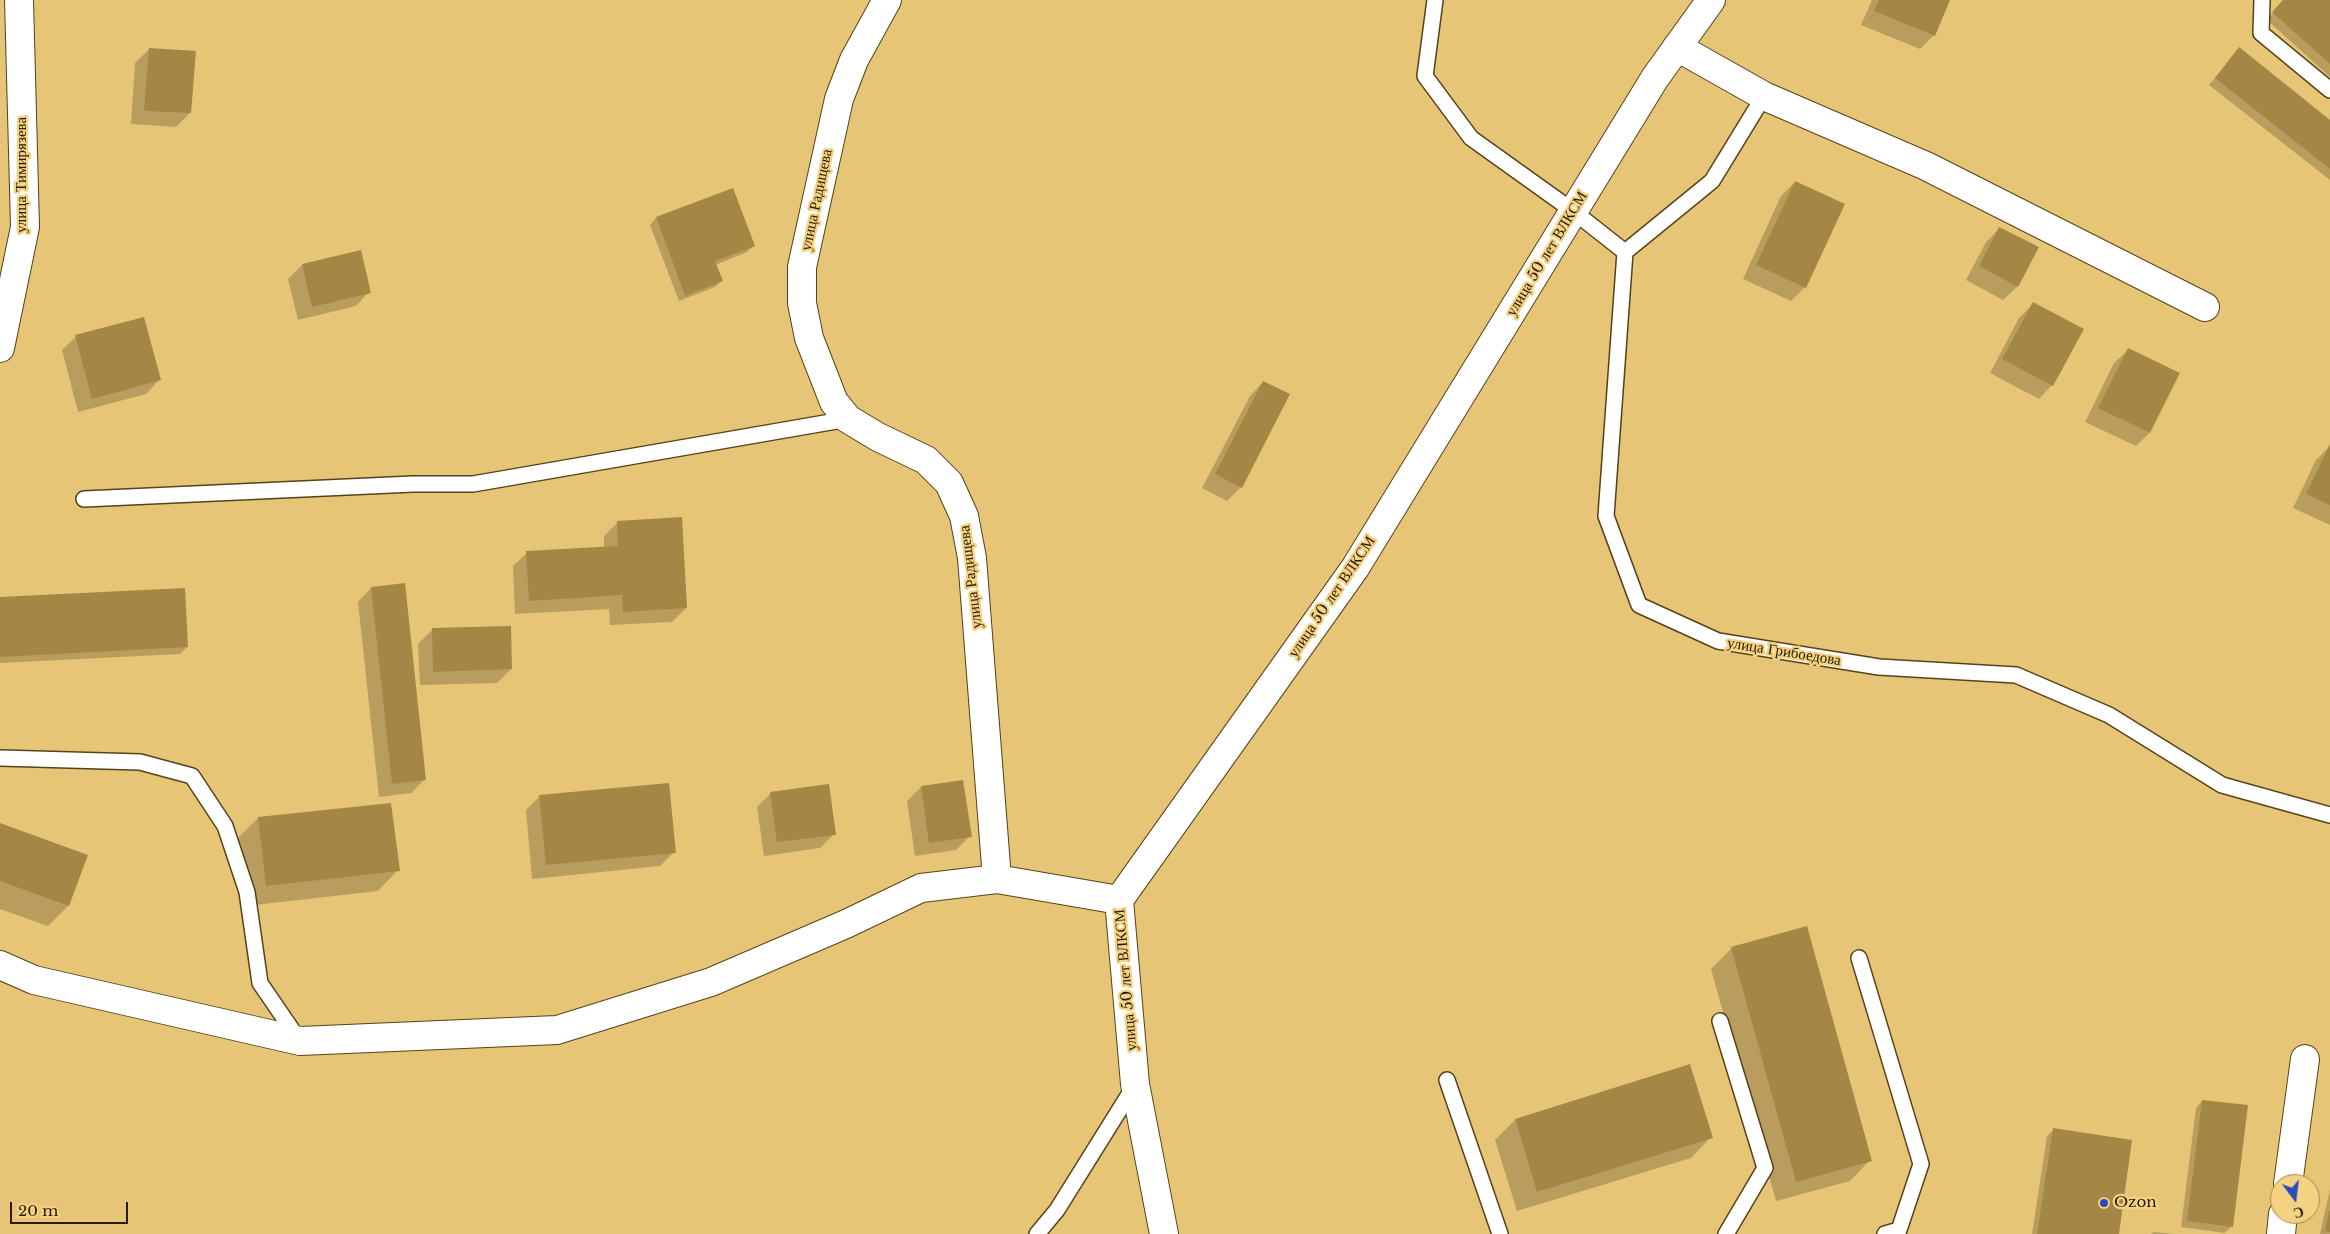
<!DOCTYPE html>
<meta charset="utf-8">
<style>
body{margin:0}
#map{position:relative;width:2330px;height:1234px;overflow:hidden;background:#e7c576;font-family:"Libre Baskerville",serif}
canvas{display:block}
.north{position:absolute;left:2270px;top:1174px;width:50px;height:50px;box-sizing:border-box;background:#f4d283;border:1px solid #a3894f;border-radius:50%;rotate:165deg;font-size:14px;font-weight:700;line-height:20px;text-align:center;color:#291b00}
.north::after{content:'';display:block;margin:auto;width:18px;height:22px;background:#2b4dbc;clip-path:polygon(50% 0,100% 100%,50% 72%,0 100%)}
.scale{position:absolute;left:10px;top:1202px;width:118px;height:22px;box-sizing:border-box;border:2px solid #291b00;border-top:0;padding-left:6px;font-size:15px;line-height:18px;white-space:nowrap;color:#291b00;-webkit-text-stroke:4px #f4d283;paint-order:stroke}
</style>
<div id="map">
<canvas width="2330" height="1234"></canvas>
<div class="north">С</div>
<div class="scale">20 m</div>
</div>
<script>
const context = document.querySelector('canvas').getContext('2d');
context.lineJoin = 'round';
function fillPath(path, color) {
  context.fillStyle = color;
  context.fill(path, 'evenodd');
}
function strokePath(path, color, width, dash) {
  context.strokeStyle = color;
  context.lineWidth = width;
  context.lineCap = dash ? 'butt' : 'round';
  context.setLineDash(dash || []);
  context.stroke(path);
}
function drawText(font, color, halo, rows, align = 'center') {
  context.font = font + ' "Libre Baskerville",serif';
  context.lineWidth = 4.5;
  context.setLineDash([]);
  context.textBaseline = 'middle';
  context.strokeStyle = halo;
  context.fillStyle = color;
  for (const [text, x, y, turn = 0] of rows) {
    context.save();
    context.translate(x, y);
    context.rotate((+turn || 0) * Math.PI / 180);
    context.textAlign = isNaN(turn) ? turn : align;
    if (halo) context.strokeText(text, 0, 0);
    context.fillText(text, 0, 0);
    context.restore();
  }
}
fillPath(new Path2D(`
 M1872,0H1949L1934,35L1920,49L1861,25Z
 M2284,0H2330V77L2267,20Z
 M149,49L190,113L176,127L131,124L135,63Z
 M2239,49L2330,121V180L2209,85Z
 M1795,182L1805,287L1791,301L1743,279L1781,196Z
 M656,218L753,246L747,252L715,265L721,281L715,287L679,301L650,225Z
 M2000,228L2037,247L2017,287L2003,300L1966,280L1986,242Z
 M360,251L369,292L356,306L298,320L288,279L302,265Z
 M2033,304L2052,385L2039,399L1990,373L2019,318Z
 M76,337L159,380L146,394L78,412L62,350Z
 M2128,350L2149,433L2136,446L2085,422L2114,363Z
 M1263,382L1288,395L1241,487L1227,501L1202,488L1250,396Z
 M2330,446V525L2293,508L2316,460Z
 M618,522L686,608L672,622L610,625L609,609L515,614L513,566L527,553L604,548V536Z
 M371,588L425,779L411,793L379,797L358,602Z
 M0,599L187,647L180,654L0,663Z
 M432,630L511,669L497,683L420,685L418,644Z
 M962,781L970,836L956,850L915,856L907,801L921,787Z
 M771,793L834,834L820,848L764,856L757,807Z
 M540,796L674,852L660,866L532,879L526,810Z
 M258,818L398,870L378,891L246,906L238,838Z
 M0,825L68,906L48,926L0,909Z
 M1732,948L1870,1160L1850,1181L1776,1201L1711,969Z
 M1689,1066L1711,1137L1691,1158L1517,1211L1495,1140L1515,1120Z
 M2202,1101L2232,1226L2225,1233L2181,1227L2196,1108Z
 M2053,1130L2117,1234H2032L2047,1136Z
 M2330,1189V1234H2320Z
 M2154,1232L2175,1234H2151Z`), '#0003');
fillPath(new Path2D(`
 M1879,0H1950L1935,36L1874,11Z
 M2283,0H2330V64L2272,12Z
 M2239,47L2330,120V169L2215,78Z
 M149,48L196,51L191,113L144,111Z
 M1795,181L1845,204L1806,288L1756,265Z
 M733,188L755,246L715,261L723,281L685,296L656,217Z
 M1999,227L2039,247L2018,287L1979,266Z
 M361,250L371,293L312,307L302,264Z
 M2033,302L2084,329L2053,386L2002,359Z
 M144,317L161,380L92,399L75,335Z
 M2128,348L2180,373L2150,433L2098,408Z
 M1263,381L1290,394L1242,488L1215,474Z
 M2330,444V505L2306,494Z
 M682,517L687,608L623,612L622,595L529,601L526,551L618,546L617,521Z
 M405,583L426,780L392,784L371,587Z
 M185,588L188,647L0,657V597Z
 M511,626L512,669L433,672L432,628Z
 M963,780L972,837L929,843L921,786Z
 M669,783L676,853L546,865L539,795Z
 M829,784L836,835L777,842L770,792Z
 M391,803L400,871L266,886L258,817Z
 M0,823L88,855L69,906L0,881Z
 M1807,926L1872,1161L1796,1182L1731,947Z
 M1690,1064L1713,1138L1537,1192L1515,1119Z
 M2202,1100L2248,1105L2233,1227L2187,1221Z
 M2053,1128L2132,1140L2119,1234H2037Z
 M2329,1211H2330V1232L2325,1231Z`), '#a48745');
const lane = new Path2D(`
 M1435,0L1425,76L1471,138L1573,211L1625,252L1606,516L1639,605L1718,641L1879,667L2016,675L2109,715L2222,785L2330,815
 M2262,0L2261,33L2330,90
 M1625,252L1712,181L1764,96
 M84,499L413,484H473L848,419
 M0,758L140,762L192,776L225,826L247,892L260,983L299,1040
 M1859,958L1921,1164L1899,1230L1885,1234
 M1720,1021L1765,1168L1726,1234
 M1447,1080L1500,1234
 M1037,1234L1057,1210L1135,1085`);
const street = new Path2D(`
 M887,0L854,60L839,99L802,267V303L809,338L834,402L848,419L878,437L926,460L949,483L964,516L972,558L997,879
 M1677,47L1764,96L1926,166L2205,307
 M0,348L25,227L19,0
 M0,965L34,980L300,1041L557,1030L711,982L846,924L921,888L997,879L1119,900
 M2288,1184L2305,1059
 M2281,1234L2283,1214`);
const secondary = new Path2D(`
 M1164,1234L1135,1084L1119,900L1355,568L1655,78L1711,0`);
strokePath(lane, '#554319', 18);
strokePath(street, '#554319', 30);
strokePath(secondary, '#554319', 30);
strokePath(lane, '#fff', 15);
strokePath(street, '#fff', 28);
strokePath(secondary, '#fff', 28);
for (const [x, y, r, color] of [
 [2104,1203,5,"#2b4dbc"]
]) {
  const dot = new Path2D();
  dot.arc(x, y, r, 0, 2 * Math.PI);
  context.fillStyle = color;
  context.fill(dot);
  strokePath(dot, '#f4d283', 2);
}
drawText('15px', '#291b00', '#f4d283', [
 ["улица Тимирязева",22,175,-90],
 ["улица Радищева",817,200,-78],
 ["улица 50 лет ВЛКСМ",1547,254,-59],
 ["улица Радищева",971,577,-97],
 ["улица 50 лет ВЛКСМ",1332,597,-56],
 ["улица Грибоедова",1784,652,9],
 ["улица 50 лет ВЛКСМ",1126,980,-95]
]);
drawText('15px', '#291b00', '#f4d283', [
 ["Ozon",2114,1203]
], 'left');
</script>
